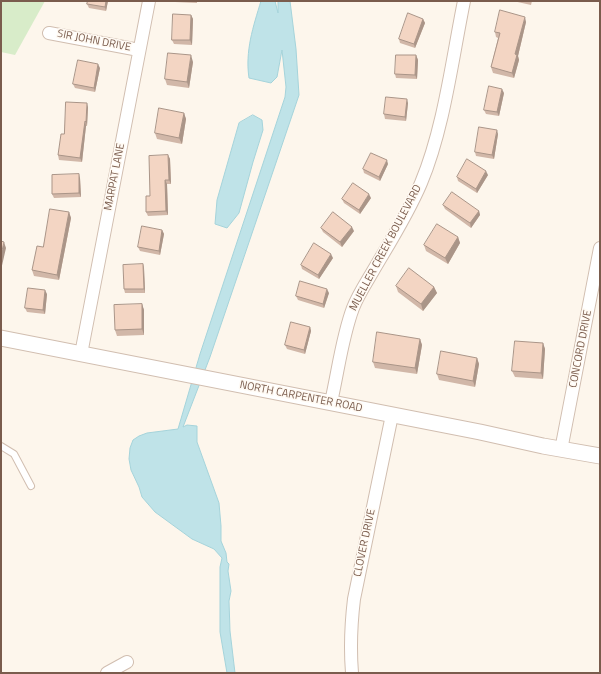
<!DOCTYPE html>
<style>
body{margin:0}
#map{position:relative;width:601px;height:674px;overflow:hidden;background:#fdf6ec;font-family:"Titillium Web",sans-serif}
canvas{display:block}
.frame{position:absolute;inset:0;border:2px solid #7a5c4d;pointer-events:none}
</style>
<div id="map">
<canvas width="601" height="674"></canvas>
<div class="frame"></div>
</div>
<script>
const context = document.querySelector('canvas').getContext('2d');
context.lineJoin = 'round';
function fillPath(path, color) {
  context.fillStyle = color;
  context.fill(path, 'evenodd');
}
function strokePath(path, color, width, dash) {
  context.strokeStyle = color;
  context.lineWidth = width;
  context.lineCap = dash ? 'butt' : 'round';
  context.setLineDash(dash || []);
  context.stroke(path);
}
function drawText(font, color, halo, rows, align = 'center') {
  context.font = font + ' "Titillium Web",sans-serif';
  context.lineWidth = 3;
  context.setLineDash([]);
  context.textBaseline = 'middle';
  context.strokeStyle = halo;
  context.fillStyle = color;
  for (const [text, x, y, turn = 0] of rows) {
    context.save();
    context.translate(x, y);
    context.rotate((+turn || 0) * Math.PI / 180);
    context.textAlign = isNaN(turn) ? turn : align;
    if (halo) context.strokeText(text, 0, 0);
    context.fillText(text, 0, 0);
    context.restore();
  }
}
fillPath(new Path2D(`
 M1,1H45L15,55L1,52Z`), '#d8ecc9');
const water = new Path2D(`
 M261,1H275L278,13V1H290L296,49L299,95L210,357L183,427L187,425L197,426V442L219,503L221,526V541L226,553L227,562L229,564L228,571L231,591L229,601L230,631L235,673H227L220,632V567L222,558L214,549L192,539L155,512L142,497L139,487L131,470L129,459L130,448L133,440L139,436L147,433L178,429L200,354L285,97L286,87L282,50L277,77L271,83L249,78C245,51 253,27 261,1Z
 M253,115L262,120L263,130L253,162L239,213L227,228L215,224L217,200L239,123Z`);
fillPath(water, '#bfe3e8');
strokePath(water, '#a5d3da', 1);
const service = new Path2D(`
 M1,446L14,454L31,486`);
const minor = new Path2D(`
 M49,33L139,50
 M81,354L149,1
 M331,402C338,372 342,337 353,308C358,295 366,283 373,271C390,242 408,214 421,183C444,128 452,60 464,1
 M561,450L600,248
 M107,673L127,662
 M352,673C350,648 351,624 354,599L392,415`);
const tertiary = new Path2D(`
 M1,338L480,432L543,446L600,456`);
strokePath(service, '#d1beb0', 8);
strokePath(minor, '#d1beb0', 14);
strokePath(tertiary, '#d1beb0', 17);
strokePath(service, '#fff', 6);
strokePath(minor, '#fff', 12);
strokePath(tertiary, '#fff', 15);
fillPath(new Path2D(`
 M88,1H108L106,11L89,8L87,4Z
 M174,1H197V3L175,2Z
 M513,1H532L531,5Z
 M191,15L193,19L192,45L174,44L172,40Z
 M423,19L425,23L415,48L400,43L399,39Z
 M526,22L518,56L519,60L514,78L493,73L491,67L498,38L496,37L495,32Z
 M416,55L418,60L417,79L396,78L395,74Z
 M193,62L189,88L167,85L165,79Z
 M100,68L95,92L75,88L73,84Z
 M504,93L499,116L486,114L484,110Z
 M408,103L406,121L385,119L384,114Z
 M88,107L87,126H86L82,162L59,160L58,155L64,134Z
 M184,113L186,119L182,144L157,139L155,133Z
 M498,134L494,159L476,156L475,152Z
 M168,155L170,159L171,184H167L168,215L148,216L146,212L150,196Z
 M388,164L380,181L364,173L363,169Z
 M488,175L477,193L458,181L457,177Z
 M80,178L81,197L54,198L52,194Z
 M371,198L360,214L344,203L342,199Z
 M443,205L479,211L480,215L471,228L445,209Z
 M69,212L71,218L59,280L34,276L32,270L43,247Z
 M321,228L354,231L342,247L323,232Z
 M162,230L164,234L160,255L140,251L138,247Z
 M458,237L460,243L448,264L426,251L424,245Z
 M333,258L319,279L302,269L301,265Z
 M143,264L144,268L145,293H125L124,289Z
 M396,286L434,287L437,293L423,311L398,292Z
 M329,293L324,308L298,300L296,296Z
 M47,294L45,314L27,312L25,308Z
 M142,304L144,310V335L117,336L115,330Z
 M310,327L311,331L305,354L287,349L285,345Z
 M420,339L422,345L417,374L375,368L373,362Z
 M543,343L545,349L543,379L515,377L512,371Z
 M477,358L479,364L475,387L439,380L437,374Z`), '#d1b7a8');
fillPath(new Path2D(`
 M106,1H108L106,11L105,7Z
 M191,15L193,19L192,45L190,40Z
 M525,17L526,22L518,56L519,60L514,78L512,73L515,54Z
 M423,19L425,23L415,48L414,44Z
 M191,55L193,62L189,88L187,82Z
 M416,55L418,60L417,79L415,75Z
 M98,64L100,68L95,92L94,88Z
 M502,89L504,93L499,116L497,112Z
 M407,99L408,103L406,121L405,117Z
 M87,103L88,107L87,126L86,122Z
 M184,113L186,119L182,144L179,138Z
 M85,121L86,126L82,162L80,158Z
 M497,130L498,134L494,159L492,155Z
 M168,155L170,159L171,184L169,180Z
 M387,160L388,164L380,181L379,177Z
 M486,171L488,175L477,193L476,189Z
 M79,174L80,178L81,197L79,193Z
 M165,180L167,184L168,215L166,211Z
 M369,194L371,198L360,214L359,210Z
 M479,211L480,215L471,228L470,223Z
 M69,212L71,218L59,280L57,275Z
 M352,227L354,231L342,247L340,242Z
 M162,230L164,234L160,255L159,251Z
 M458,237L460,243L448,264L445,258Z
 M4,242L6,248L1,270V255Z
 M331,254L333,258L319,279L318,275Z
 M143,264L144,268L145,293L144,289Z
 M434,287L437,293L423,311L421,304Z
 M327,289L329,293L324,308L323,304Z
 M45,290L47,294L45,314L43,310Z
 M142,304L144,310V335L142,329Z
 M310,327L311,331L305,354L304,350Z
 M420,339L422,345L417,374L415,368Z
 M543,343L545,349L543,379L541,373Z
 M477,358L479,364L475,387L473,381Z`), '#aa9588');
const building = new Path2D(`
 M88,1H106L105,7L87,4Z
 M500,10L525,17L515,54L517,55L512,73L491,67L500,33L495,32Z
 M408,13L423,19L414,44L399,39Z
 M173,14L191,15L190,40H172Z
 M168,53L191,55L187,82L165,79Z
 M396,55H416L415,75L395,74Z
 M78,60L98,64L94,88L73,84Z
 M489,86L502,89L497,112L484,110Z
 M386,97L407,99L405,117L384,114Z
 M66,102L87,103L86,122L85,121L80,158L58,155L61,134H64Z
 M159,108L184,113L179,138L155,133Z
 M479,127L497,130L492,155L475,152Z
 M371,153L387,160L379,177L363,169Z
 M168,155L169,180H165L166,211L146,212V196H150L149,156Z
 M467,159L486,171L476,189L457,177Z
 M79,174V193L52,194V175Z
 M353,183L369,194L359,210L342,199Z
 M452,192L479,211L470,223L443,205Z
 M50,209L69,212L57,275L32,270L37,246L43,247Z
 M333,212L352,227L340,242L321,228Z
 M437,224L458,237L445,258L424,245Z
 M142,226L162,230L159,251L138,247Z
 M1,241L4,242L1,255Z
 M314,243L331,254L318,275L301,265Z
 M143,264L144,289H124L123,265Z
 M409,268L434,287L421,304L396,286Z
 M300,281L327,289L323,304L296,296Z
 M28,288L45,290L43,310L25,308Z
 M142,304V329L115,330L114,305Z
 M291,322L310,327L304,350L285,345Z
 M377,332L420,339L415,368L373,362Z
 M515,341L543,343L541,373L512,371Z
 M441,351L477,358L473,381L437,374Z`);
fillPath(building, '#f3d5c3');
strokePath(building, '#aa9588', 1);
drawText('11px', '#7a5c4d', '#fffaf3', [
 ["SIR JOHN DRIVE",94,41,11],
 ["MARPAT LANE",115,177,-79],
 ["MUELLER CREEK BOULEVARD",386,248,-62],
 ["CONCORD DRIVE",581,349,-79],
 ["NORTH CARPENTER ROAD",301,397,11],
 ["CLOVER DRIVE",365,543,-78]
]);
</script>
